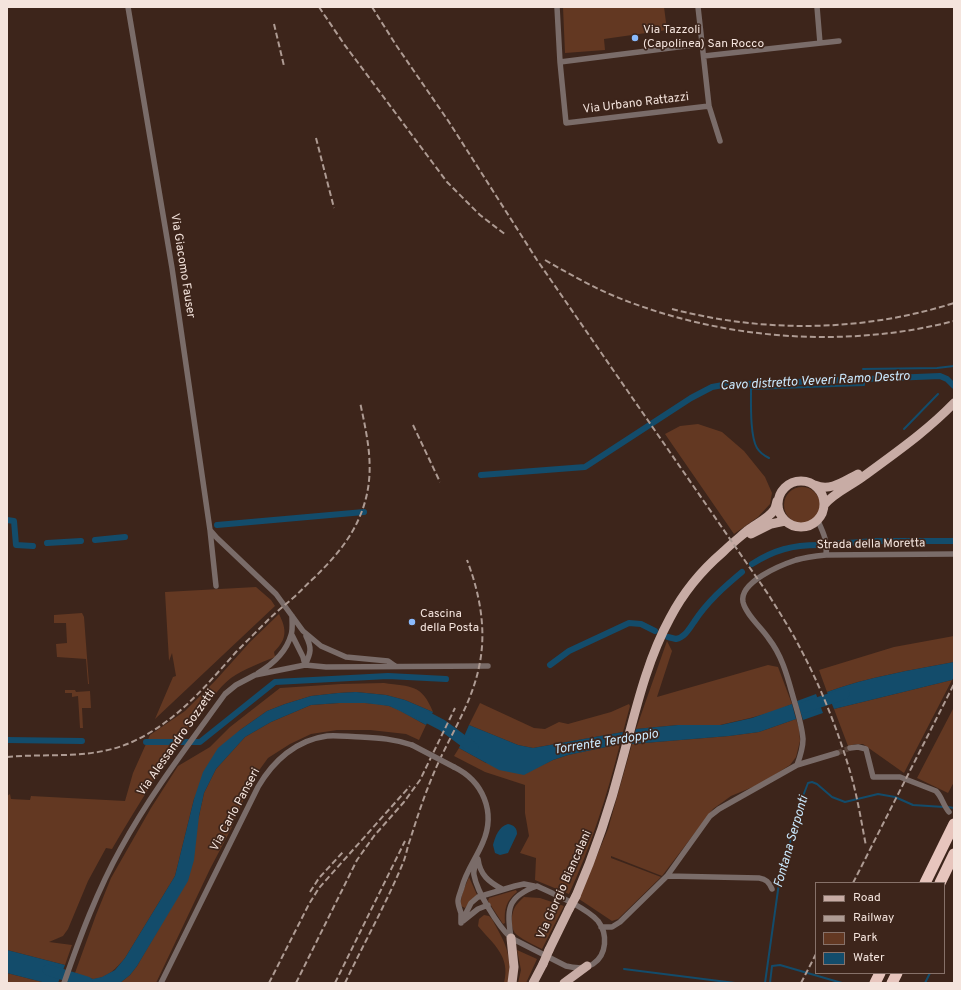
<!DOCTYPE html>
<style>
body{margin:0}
#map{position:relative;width:961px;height:990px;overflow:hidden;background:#3d251b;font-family:Overpass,sans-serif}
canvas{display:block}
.frame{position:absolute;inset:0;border:8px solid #f4e4dd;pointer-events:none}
.legend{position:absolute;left:815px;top:882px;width:130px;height:92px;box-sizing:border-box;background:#3d251b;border:1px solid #867169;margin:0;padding:5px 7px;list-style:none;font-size:12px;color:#f4e4dd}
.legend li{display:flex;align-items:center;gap:8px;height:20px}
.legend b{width:20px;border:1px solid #867169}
</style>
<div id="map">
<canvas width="961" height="990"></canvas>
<div class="frame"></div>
<ul class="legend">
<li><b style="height:5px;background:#c8aca5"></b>Road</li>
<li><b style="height:5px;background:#ae9b93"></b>Railway</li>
<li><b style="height:11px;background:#633822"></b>Park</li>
<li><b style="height:11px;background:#134c6b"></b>Water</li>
</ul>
</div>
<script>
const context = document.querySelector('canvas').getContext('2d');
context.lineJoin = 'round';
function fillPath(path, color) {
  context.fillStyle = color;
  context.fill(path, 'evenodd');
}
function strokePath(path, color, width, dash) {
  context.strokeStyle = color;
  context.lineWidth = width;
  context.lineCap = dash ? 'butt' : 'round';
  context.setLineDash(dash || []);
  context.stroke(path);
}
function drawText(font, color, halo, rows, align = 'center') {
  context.font = font + ' Overpass,sans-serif';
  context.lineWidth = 3.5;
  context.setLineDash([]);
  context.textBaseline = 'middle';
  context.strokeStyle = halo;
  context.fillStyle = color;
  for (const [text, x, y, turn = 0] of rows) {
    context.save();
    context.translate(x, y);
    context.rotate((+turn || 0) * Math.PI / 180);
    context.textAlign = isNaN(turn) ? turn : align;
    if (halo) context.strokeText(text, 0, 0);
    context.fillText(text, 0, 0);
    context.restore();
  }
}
fillPath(new Path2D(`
 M563,7H664L667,30L604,39L605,50L565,53Z
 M698,424L722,432L744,451L765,477L772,493L770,504L758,517L734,534L665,434L680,426Z
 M784 505a18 18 0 1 1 36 0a18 18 0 1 1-36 0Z
 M256,587L271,600L275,606L155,719L173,677L176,676L172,653L169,661L165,592Z
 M82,613L84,617L89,684H88L86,659L57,657L56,644L67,643L66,623H54V615Z
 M279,614C287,630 287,639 274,652L275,657C260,663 244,669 231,678C218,688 209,703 199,716C167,758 139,803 112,849L106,848L88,881L68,929L63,936L49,942L72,945L65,965L7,950V796L10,794L11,799L30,800L31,796L125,801L133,773L150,735L185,711L215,681L250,642Z
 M954,636V662C911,670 868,677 827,692L819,670L894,647Z
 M667,641L672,651L657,697L768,665L778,667L792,704L773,712L750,718L720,725H678L636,729Z
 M952,680L904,773L863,744H856L848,746L834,709Z
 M384,683C411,687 422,684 433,712L405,700L386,695L356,692L338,693L311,696L285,704L267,711L240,730L194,799L175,876L125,958C117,968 107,978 94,979C88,979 81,975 75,973L96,915L111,878L151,808L178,766L210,747L230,727L280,688L341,684Z
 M65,690H75L76,692L90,691L91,708H82L83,728H80L78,696L72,697V693H65Z
 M339,703C356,703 374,702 389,706C402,710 414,719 426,725L419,740L406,734L370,730H337L311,734L290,744L268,758L252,780L231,829L210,869L156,983H120L130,975L137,966L158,930L199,816L204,793L216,769L245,737L271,722L311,705Z
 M480,703L534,728L545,729L559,722L568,724L611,712L629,704L630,706L623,732L533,748L518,745L469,725Z
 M954,707V782L948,793L917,778Z
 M796,719L799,728L800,741L796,757L790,765L760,784L731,796L713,809L662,876L611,856V858L661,877L618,919L612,921L579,899L608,829L632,744L729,736L759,732Z
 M620,744C607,796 591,846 569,894L535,880L536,858L520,853L529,836L525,813V785L485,772L454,756L459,748L486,763L540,766L553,760L568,755Z
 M469,877L477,895L471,900L465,908L461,906C460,896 465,887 469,877Z
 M516,890L517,892C506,901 504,909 505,923L503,924L488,901L489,898Z
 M524,897L540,898L564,906L542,949C534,945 525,941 517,935C510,930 511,916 514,909C516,904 520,901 524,897Z
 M484,915L489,916L492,919C506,945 512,953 508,983H504C511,956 493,944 478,926L479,919Z
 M517,950L537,959L526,983H518L521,970Z
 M7,973L46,983L7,982Z`), '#633822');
fillPath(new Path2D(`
 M954,662V677L952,680L834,709L827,692C868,677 911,670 954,662Z
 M356,692L386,695L405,700L433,712L426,725L400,711L389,706L365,703H339L311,705L271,722L245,737L216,769L204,793L199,816L194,860L188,881L137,966L130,975L120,983H72L75,973L93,979L102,977L115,970L125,958L175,876L194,799L203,772L218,748L240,730L267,711L285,704L311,696L338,693Z
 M816,694L823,713L803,720L797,701Z
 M792,704L796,719L759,732L729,736L632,744L636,729L678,725H721L752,718Z
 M469,725L518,745L533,748L623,732L620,744L568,755L553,760L524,775L499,770L459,748Z
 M508,824C514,825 517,828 517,834L508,853L500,855L495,853L493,845C495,837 499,826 508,824Z
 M7,950L65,965L58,983H46L7,973Z`), '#134c6b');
strokePath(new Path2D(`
 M863,369L937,368L954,366
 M954,379V378
 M904,429L938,394
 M769,458C765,456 760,453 757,448C750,436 751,405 751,389L864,385V381
 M948,807L954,808
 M624,969L735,983
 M765,983L779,883L803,796L808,783L812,782L817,784L832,797L845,802L878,794L895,797L913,805L944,807
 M770,983L772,966L780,965L842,983
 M925,983L930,973`), '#134c6b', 2);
strokePath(new Path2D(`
 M481,475L585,467L691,398L712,387L723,385L940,376L947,379L954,386
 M7,520L14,521L16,545L33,546
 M217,525L364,512
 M95,540L125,537
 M47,543L81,541
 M833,544L875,541H954
 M752,564C774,550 792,545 819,545
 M668,637L676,639C685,637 689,629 694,622C707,602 724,587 742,572
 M550,665L569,651L629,623L641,624L655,631
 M7,740L82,741
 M146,742H200L275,682L388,676L446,679`), '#134c6b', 6);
strokePath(new Path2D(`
 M805,707L844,694
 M417,712L442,725L473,748
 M48,970L87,982`), '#134c6b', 11);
strokePath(new Path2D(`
 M837,753L850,748`), '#584238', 5.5, [5.5, 3]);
strokePath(new Path2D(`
 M128,7L172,268L210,530L217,538L276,594L303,631L321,646L346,657L388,661L395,666
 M557,7L560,62L566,123L709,106
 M698,7L709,106L720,141
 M817,7L820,43
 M704,56L839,41
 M560,62L702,44
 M818,521C823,532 828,542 826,555
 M210,530L216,586
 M292,635L303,657L305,665
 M305,665C311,653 312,648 306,636
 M258,673C273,664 286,653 291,635C293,629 292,622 292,616
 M850,748L858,747L866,749L873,777H900L936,791C942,797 943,805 949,812
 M797,765L837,753
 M454,767C483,781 496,812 483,842C477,857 466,871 462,887C461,891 458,897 458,901C458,905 460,910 461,913C461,916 461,920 461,923
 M478,859C480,875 489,882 502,889
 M476,863C475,867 473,871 474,875C477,892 498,926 511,938
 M667,876L759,878C766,879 769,882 772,889
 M537,886C554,894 585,907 598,921C608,934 607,955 593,964C585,969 574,968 566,966L511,938C507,910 506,897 537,886Z
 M462,921L471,903L478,897L515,886L524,884L534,886
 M463,921L478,909L488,905
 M601,927H612L620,922L667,876L710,816L719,809L797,765C800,757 803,748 803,739C802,726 798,713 794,700C788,679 783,657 769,639C762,628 746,615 743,602C739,582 781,565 796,560C806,557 816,556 826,555L954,554
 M64,983C80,937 97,891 121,848C151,793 189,744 225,694L236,685L255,675L305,665L326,667L488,666
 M161,983L258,787C273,761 296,740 327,736C338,735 350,737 361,737C380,738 394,739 412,745`), '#7a6c69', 5.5);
strokePath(new Path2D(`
 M778 504a23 23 0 1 1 46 0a23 23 0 1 1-46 0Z
 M815,485C830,492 844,481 858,474
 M824,505C835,492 851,486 864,476C895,453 927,431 954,403
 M751,534L771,524L785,521
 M576,896C595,852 610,808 622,761C635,713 646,662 670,618C683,593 702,570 723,552C731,544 740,537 748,530C756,524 769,518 774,510C776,507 776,504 777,501
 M511,938L514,967L512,983
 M549,950L569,909
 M533,983L543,964
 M564,983L587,966`), '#c8aca5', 9);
strokePath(new Path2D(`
 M925,883L954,824
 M940,883L954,854
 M875,983L880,973
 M892,983L897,973`), '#e7c5bd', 11);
strokePath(new Path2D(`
 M319,7L344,44L447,182L480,215L506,235
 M372,7L396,45L449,122L537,260L768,594C778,610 789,627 798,644C819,683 836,725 849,768C857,794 861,820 866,846
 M274,24L284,66
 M316,138L334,208
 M545,260C566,272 585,283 607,293C714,339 841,350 954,321
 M672,309C765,333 862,332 954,303
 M413,425L440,482
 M7,757C49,753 92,760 132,742C176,722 205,687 236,652C247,641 258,630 268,620C276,612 285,605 293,598C301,591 307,584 315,577C335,557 352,538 362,511C376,473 368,440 360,402
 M853,883L954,684
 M310,892L319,878L343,852
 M269,983L309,904L319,888L410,786
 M296,983L357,860L374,836L404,802L420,780L455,708
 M335,983L405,841
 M345,983C364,943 386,904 403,863C406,856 407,848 410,840C417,818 424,796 433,775C448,738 471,706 479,667C487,631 480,594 467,560
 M801,983L816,954`), '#ae9b93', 2, [6, 3]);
strokePath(new Path2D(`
 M412,745L454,767`), '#7a6c69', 5.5);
strokePath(new Path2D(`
 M569,909L576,896
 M543,964L549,950`), '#c8aca5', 9);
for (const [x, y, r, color] of [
 [635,38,4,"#8abafc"],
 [412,622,4,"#8abafc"]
]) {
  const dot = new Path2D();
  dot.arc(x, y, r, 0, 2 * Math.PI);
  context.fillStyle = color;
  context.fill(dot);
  strokePath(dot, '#3d251b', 1.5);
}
drawText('12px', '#f4e4dd', '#3d251b', [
 ["Via Tazzoli",643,31],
 ["(Capolinea) San Rocco",643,45],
 ["Cascina",420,615],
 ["della Posta",420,629]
], 'left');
drawText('12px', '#f4e4dd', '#3d251b', [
 ["Via Urbano Rattazzi",636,104,-7],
 ["Via Giacomo Fauser",182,266,81],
 ["Strada della Moretta",871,545,-1],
 ["Via Alessandro Sozzetti",177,743,-55],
 ["Via Carlo Panseri",236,810,-62],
 ["Via Giorgio Biancalani",565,885,-66]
]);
drawText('italic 13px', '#cae9fe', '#3d251b', [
 ["Cavo distretto Veveri Ramo Destro",815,382,-3],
 ["Torrente Terdoppio",606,743,-9],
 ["Fontana Serponti",792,842,-74]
]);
</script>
